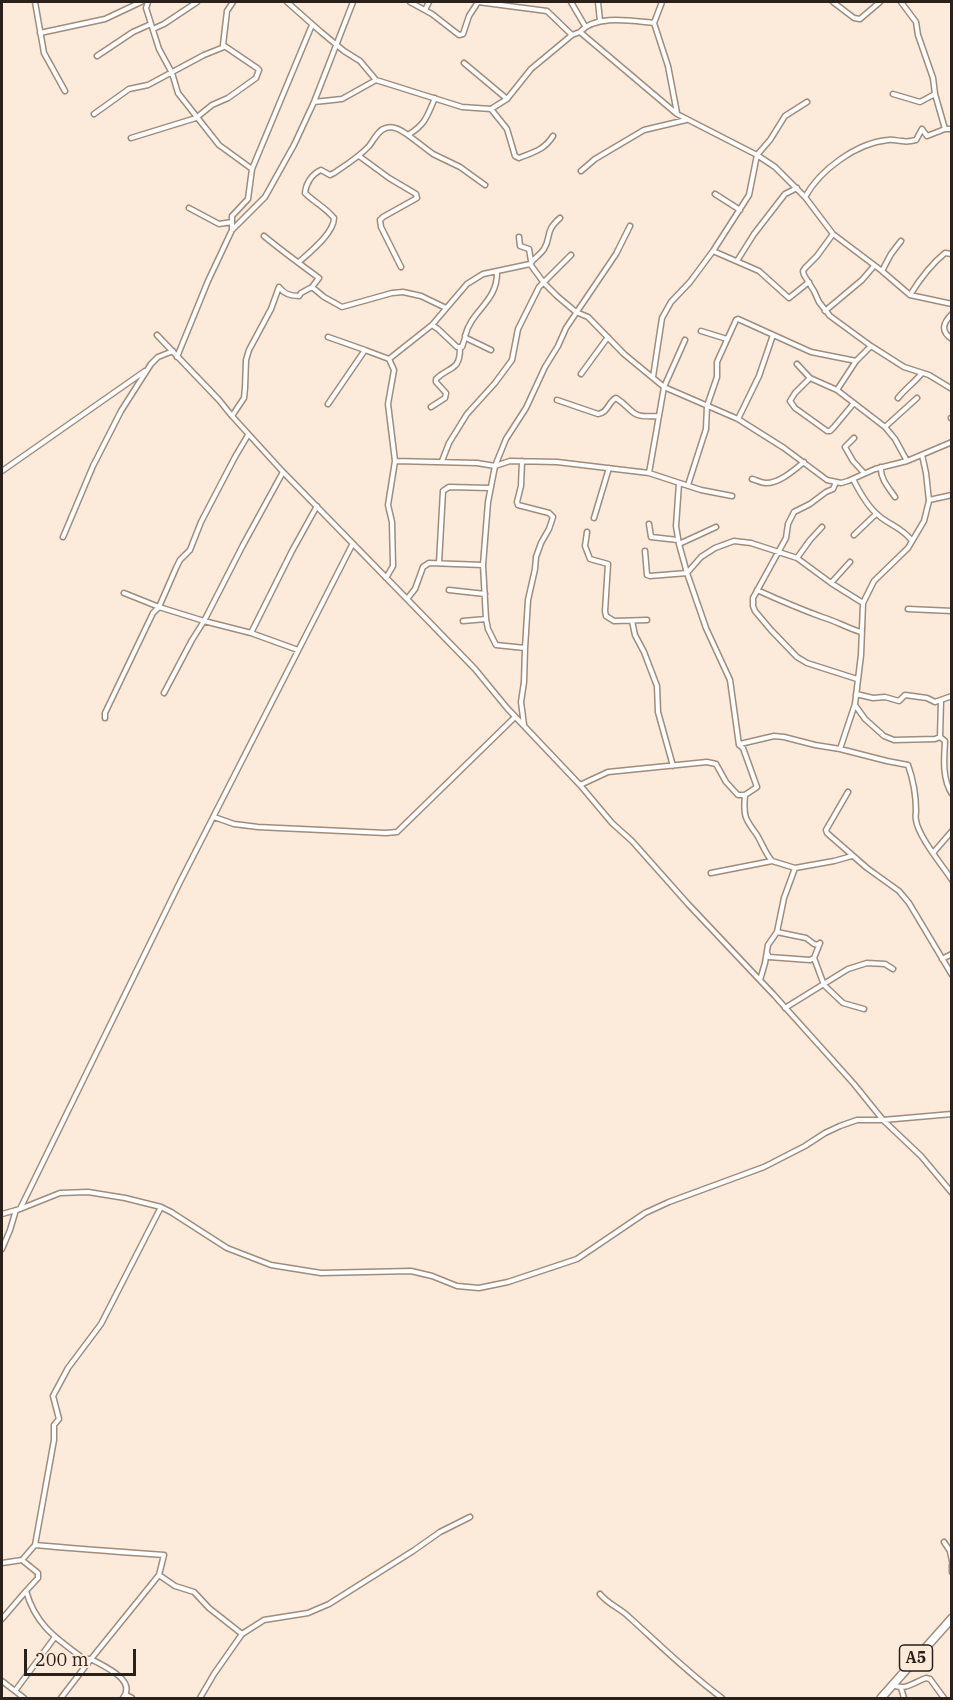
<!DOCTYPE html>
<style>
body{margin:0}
#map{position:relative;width:953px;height:1700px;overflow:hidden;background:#fceada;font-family:"IBM Plex Serif",serif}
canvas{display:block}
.frame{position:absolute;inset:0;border:3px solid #29211a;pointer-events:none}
.scale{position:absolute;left:24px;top:1649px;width:112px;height:27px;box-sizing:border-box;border:3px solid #29211a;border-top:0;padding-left:8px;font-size:18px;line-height:21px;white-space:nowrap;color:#29211a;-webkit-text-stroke:4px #fceada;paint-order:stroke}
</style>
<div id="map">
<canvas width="953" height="1700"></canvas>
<div class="frame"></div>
<div class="scale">200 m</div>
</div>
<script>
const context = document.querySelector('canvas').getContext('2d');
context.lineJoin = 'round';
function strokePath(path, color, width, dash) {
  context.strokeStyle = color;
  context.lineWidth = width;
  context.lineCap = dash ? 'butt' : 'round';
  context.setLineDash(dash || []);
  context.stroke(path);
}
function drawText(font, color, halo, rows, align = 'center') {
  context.font = font + ' "IBM Plex Serif",serif';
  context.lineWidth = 5;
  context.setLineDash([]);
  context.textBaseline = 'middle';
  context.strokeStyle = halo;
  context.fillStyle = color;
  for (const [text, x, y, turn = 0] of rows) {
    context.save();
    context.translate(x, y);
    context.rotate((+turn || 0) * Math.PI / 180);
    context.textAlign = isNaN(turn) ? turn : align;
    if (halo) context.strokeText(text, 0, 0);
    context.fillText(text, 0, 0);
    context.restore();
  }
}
const street = new Path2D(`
 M35,2L44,53L65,91
 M148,2L146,8L159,49L172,73L178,93L219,145L252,169
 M287,2L321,32L344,51L360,61L376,80L462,107L491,109L507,99L531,69L572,35L580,32L677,114L757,155L775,167L805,197L833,234L882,271L910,295L952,304
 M410,2L432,14L459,35L463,34L469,16L478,2
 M478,2L547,11L572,35
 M571,2L585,26
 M598,2L600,21
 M662,2L654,23L668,66L677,113
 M833,2L854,18L860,19L880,2
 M901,2L916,22L918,35L933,78L935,94L945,129
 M425,10L429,2
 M153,29L164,24L197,2
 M580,32C596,14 632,21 654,23
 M40,33L105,19L141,2
 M97,56L133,32L151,24
 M464,63L507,99
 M893,94L920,102L935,94
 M314,102L342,99L376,80
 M491,109L507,129L515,156L519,158C534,152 544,150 553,136
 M94,114L129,89L148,85L204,55L224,47
 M408,135L433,154L460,167L485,185
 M131,138L196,118L212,105L228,98L256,78L259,70L257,68L223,45L227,11L233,2
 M359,156L389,178L416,194L417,198L383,217L380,220L381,227L401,267
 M581,171L595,159L644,130L686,120
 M715,194L740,210
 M805,197C820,170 856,143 888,140C893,139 897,141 902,141C907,142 912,141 916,140L922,129L927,136L945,129H952
 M189,208L219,224L232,222
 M232,230V216L248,199L252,169L312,25
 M833,234L817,256L805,268L803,271L804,275L814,291L819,302L830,316L871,346
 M519,237L520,246L529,249L531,261
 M713,251L759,271L789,298L809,282
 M737,261L754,234L785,194L797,188
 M299,262C310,252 334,233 334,218C326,208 314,202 305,193C306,183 312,174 321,170L330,175L334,173C346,165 359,157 369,146C374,140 378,130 386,128C394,125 402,131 408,135C426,124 427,116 435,98
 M530,264C534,258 540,255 544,249C552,236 544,232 560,218
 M882,271L891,254L901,241
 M312,287L324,297L342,307L392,293L403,292L421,296L446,308
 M910,295C920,279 930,265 945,253L952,254
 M825,311L862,280L874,266
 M952,314C943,323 940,331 952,339
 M432,325L438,329L457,347H462L465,338
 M701,331L727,339
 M157,335L219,400L232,416L283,472L407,599
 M328,337L365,350
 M491,350L466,338L465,336C472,309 498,302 497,271
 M177,357L208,281L232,230L265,197L294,145L314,102L353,2
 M389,359L432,325L467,284L483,274L530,264L544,283L557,296L576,312L588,317L624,354L664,387L738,419L784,448L827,480L841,483L848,481L875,469L907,461L952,442
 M797,364L810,378
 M581,374L608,337
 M653,377L662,318L671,302L690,282L713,251L749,195L757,155L770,140L785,116L807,102
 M837,390L810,378L795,393L790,401L795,408L827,431H830L834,427L854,403
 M898,398C906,388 915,382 922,373
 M557,400L598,414C608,413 608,402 616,398C636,411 628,418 658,416
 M328,404L365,350L389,359L394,370L388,404L395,461L388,505L392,522L393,566L386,578
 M431,407L445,398L446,393L436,382V379C449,366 460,372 460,348
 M232,416L244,398L245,388L246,360L249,350L271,309L279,287C284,294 290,296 299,296L301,293L312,287L319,278C300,264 282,251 264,236
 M951,418H952
 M738,419L759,376L773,335
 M885,427L917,398
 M854,438L845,447L853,461L864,473
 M395,461L477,463L495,466L510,461L557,462L649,473L701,490L732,496
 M442,461L449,443L467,414L495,383L512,360L518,329L539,287L571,255
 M522,461L521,486L517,502L518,505L549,513L553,517L549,529L541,543L536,557L535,569L528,600L525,648L524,682L521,702L524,725
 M907,461L895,439L885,427L837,390L856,361L871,346L904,367L929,375L952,389
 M881,467C880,479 889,488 895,497
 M2,471L145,371
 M283,472L243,545L204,621L251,633L292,551L317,506
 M649,473L664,387L685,340
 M752,479C756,480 762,483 766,483C780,483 794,470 804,462
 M853,479C859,491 867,506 878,515C889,525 903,528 912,541
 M836,482L833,489L826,492L810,504L794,512L788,524L786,538L753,598V606L755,611L771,630L797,657L807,663L857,679
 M688,485L706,429L707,406L717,377V362L736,320L738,319L811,352L856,361
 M929,500L952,495
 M594,518L609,468
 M649,524L651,537L678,540
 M587,532L585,546L590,559L608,564L605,611L606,616L614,621L647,620
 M854,535L876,514
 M63,537L93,466L121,411L151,364L158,357L173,351
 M679,544L716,527
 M645,551L647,575L650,576L687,573L701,557L715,548L734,541L751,543L797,558L831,583L863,603
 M797,558L810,540L822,527
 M439,563L443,491L449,487L490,488
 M483,565L429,563L423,567L415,589L407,599L475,669L507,708L580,785L612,823L632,841L688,904L774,995L854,1084L883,1120L921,1156L952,1193
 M831,583L850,562
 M449,590L485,594
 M757,590C779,600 800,609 822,617C836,621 847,628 861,632
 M908,609L952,611
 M463,621L486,619
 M632,621L635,635L644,652L657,686L658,712L673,766
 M251,633L298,650
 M525,648L496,645L488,629L486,619L483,565L488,502L495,466L506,439L526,408L545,367L558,346L566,328L616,254L630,226
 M164,693L192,640L204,621L159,607L176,568L180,560L190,550L201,522L235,457L248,435
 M856,694L873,698L885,697L899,701L905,695L927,698L935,702L952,696
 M941,700L940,737L945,741C944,758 942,779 952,794
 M855,705L865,719L884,736L894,740L935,739L940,737
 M105,718V713L153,613L159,607L124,593
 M740,744L774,736L784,737L815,745L840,749L887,761L908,765C913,779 916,795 916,811C916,814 915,817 916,820C918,836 942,865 952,880
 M840,749L855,704L861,655L863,603L874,581L908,548L924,521L929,501L926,473L922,455
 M580,785L608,772L707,762L716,764L726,782L738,795H745L757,787L743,748L739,745L730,680L706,628L687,573L679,544L676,526L679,483
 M848,792L826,830L827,833L867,868L899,891L909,903L952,975
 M745,795C743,816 745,819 757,835C762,843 765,853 772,861
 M214,817L234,824L258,827L386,833L397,832L515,717
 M933,853L952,831
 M711,873L772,861L795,868L834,861L852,856
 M777,932L806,938L814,944L818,945L820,943L814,958L824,985L843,1003L864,1009
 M767,953L769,957L810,960L814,958
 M942,959L952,954
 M760,980L765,963L768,945L777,932L784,898L795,868
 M785,1008L848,969L867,963L885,964L893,969
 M20,1209L180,882L352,545
 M2,1214L20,1209L60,1193L88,1192L125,1198L161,1207L171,1212L227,1248L271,1265L321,1273L411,1271L432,1276L457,1286L479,1288L508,1282L577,1259L645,1213L669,1202L764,1167L805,1146L825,1133L840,1126L857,1120H883L952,1114
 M2,1249L10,1230L16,1210
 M944,1542L950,1551L952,1561
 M35,1545L54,1440V1425L59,1419L53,1396L68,1368L101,1324L161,1207
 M22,1560L38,1573V1578L26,1591
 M2,1563L22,1560L35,1545C78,1549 121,1552 164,1555L159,1575L91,1659H84C57,1639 36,1626 26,1591L2,1619
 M952,1565V1572
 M159,1575L175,1586L194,1592L209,1608L242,1634L214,1674L200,1698
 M600,1594C609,1605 620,1608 629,1617C660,1645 689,1674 722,1698
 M242,1634L264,1620L308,1613L329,1604L413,1551L440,1532L470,1517
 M2,1681L15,1691
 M893,1685C906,1691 914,1682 926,1678L930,1679L944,1698
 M901,1688L904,1698
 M126,1695L132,1698
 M24,1698L15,1691L55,1637
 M61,1698L91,1659C105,1667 137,1680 123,1698`);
const highway = new Path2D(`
 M881,1698L952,1618`);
strokePath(street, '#a08c7a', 7);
strokePath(highway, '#a08c7a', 10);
strokePath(street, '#fff', 4);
strokePath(highway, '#fff', 7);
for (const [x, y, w] of [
 [916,1658,33]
]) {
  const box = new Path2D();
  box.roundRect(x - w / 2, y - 13, w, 26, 4.5);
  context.fillStyle = '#fceada';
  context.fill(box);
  strokePath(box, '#29211a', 1.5);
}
drawText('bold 16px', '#29211a', null, [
 ["A5",916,1658]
]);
</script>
